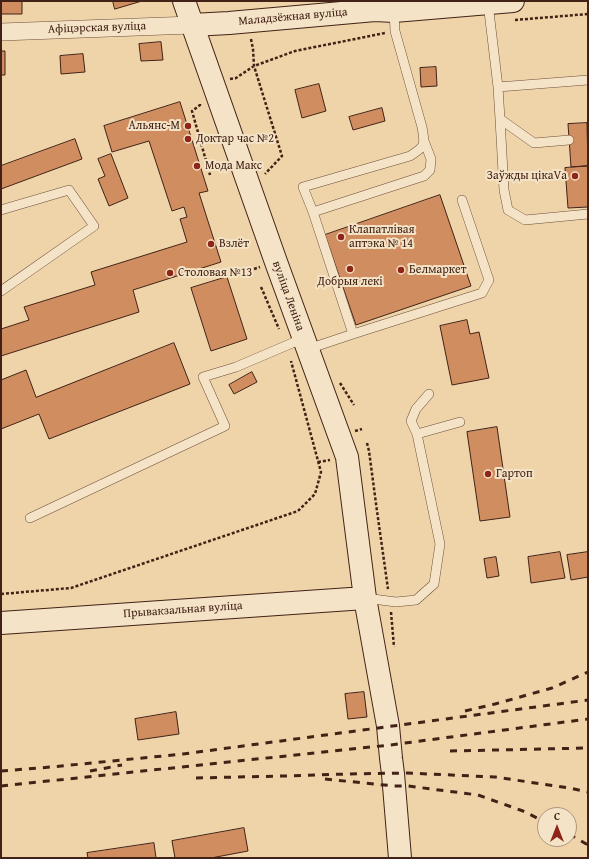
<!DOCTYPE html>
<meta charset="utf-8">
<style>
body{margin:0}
#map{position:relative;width:589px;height:859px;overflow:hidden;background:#eed4a8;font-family:"Gentium Book Plus",serif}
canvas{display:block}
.frame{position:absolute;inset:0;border:2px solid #422217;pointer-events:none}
.north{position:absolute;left:537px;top:807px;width:40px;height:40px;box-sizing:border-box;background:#f4e3c6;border:1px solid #ad9680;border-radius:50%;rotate:0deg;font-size:11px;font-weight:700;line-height:16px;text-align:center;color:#422217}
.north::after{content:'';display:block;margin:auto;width:14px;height:18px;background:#8f2418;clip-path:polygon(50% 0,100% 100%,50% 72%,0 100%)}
</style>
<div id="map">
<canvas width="589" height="859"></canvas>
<div class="frame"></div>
<div class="north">С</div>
</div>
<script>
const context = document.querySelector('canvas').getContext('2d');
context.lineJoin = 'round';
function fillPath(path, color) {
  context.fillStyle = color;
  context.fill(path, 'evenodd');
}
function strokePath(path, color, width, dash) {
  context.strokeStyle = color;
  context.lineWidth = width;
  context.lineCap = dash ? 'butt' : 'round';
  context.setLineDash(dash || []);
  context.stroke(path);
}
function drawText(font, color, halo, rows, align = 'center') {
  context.font = font + ' "Gentium Book Plus",serif';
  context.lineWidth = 4;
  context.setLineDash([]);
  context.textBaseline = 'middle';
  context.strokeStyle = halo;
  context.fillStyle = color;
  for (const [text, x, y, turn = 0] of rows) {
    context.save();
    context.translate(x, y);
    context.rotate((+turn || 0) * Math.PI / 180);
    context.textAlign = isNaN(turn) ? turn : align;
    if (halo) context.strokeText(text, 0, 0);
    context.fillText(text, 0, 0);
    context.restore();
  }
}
const building = new Path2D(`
 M1,1H22V14H1Z
 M113,1H142L115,9Z
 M161,42L163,60L141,61L139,44Z
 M1,51H5V75H1Z
 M83,54L85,72L61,74L60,56Z
 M436,67L437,86L421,87L420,68Z
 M319,84L326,111L302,118L295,90Z
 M180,102L208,191L199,193L221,262L133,290L139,312L1,356V329L29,320L24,307L95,285L91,272L187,242L180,219L187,217L184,207L172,211L149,141L112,152L104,126Z
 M382,108L385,121L353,130L349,117Z
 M587,123L588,166L571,167L568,124Z
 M75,139L82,159L1,189V166Z
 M111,154L128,198L109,206L98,179L105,176L98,159Z
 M588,166V207L568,208L565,168Z
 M440,195L471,286L356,325L325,235Z
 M227,277L247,339L211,351L191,288Z
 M467,320L470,334L479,332L489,378L452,385L440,326Z
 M174,343L190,384L49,439L39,414L1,429V380L26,370L36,397Z
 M252,372L257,382L234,394L229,385Z
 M497,427L510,517L480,521L467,432Z
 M560,552L565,578L531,583L528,557Z
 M588,552V577L571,580L567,555Z
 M496,557L499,576L487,578L484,559Z
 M364,692L367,717L348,719L345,694Z
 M176,712L179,734L138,740L135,719Z
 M244,828L248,851L211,858H175L172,841Z
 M154,843L156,858H88L87,853Z`);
fillPath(building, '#cf8d60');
strokePath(building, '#422217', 1);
const lane = new Path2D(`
 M488,3L498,87L500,119L534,143L569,140
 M498,87L588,80
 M500,119L504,190L508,210L525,220L588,214
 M1,210L69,190L94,226L1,291
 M313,212L424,176L430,170L431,159L424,141
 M353,334L482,293L489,280L462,200
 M308,349L353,334L313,212L303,187L410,156C426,146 425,145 422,127L395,31L394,11
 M417,434L411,421L416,409L429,394
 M30,518L225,426L203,377L236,367L304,338
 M365,598L396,602L416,600L434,584L440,544L417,434L460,422`);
const street = new Path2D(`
 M1,32L192,25`);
const secondary = new Path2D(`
 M184,1L276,262L347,457L365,598L388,726L391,758L393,774L400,858
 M192,25L229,23L375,10L394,11L513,1
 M1,623L365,598`);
strokePath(lane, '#6d4e3b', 10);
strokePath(street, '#6d4e3b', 18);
strokePath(secondary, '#422217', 24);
strokePath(new Path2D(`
 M515,20L588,14
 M251,39L253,49L254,66L282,156L265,174
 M230,79L236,78L254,66L295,51L385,33
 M200,104V105L192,111L210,175
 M254,269L260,267
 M261,287L279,329
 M340,383L354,405
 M355,431L362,429
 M367,443L369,451L377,511L388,589
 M318,462L330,460
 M1,594L71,588L298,511L315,494L321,472L291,361
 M391,612L394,647`), '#422217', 2.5, [3, 2]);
strokePath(lane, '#f4e3c6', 9);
strokePath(street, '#f4e3c6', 17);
strokePath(secondary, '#f4e3c6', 22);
strokePath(new Path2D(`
 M465,711L495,704L552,688L588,672
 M450,751L588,748
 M1,771L51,767L183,754L588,700
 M90,771L122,765
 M196,778L283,776L348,774L407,773L495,777L569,788L588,792
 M325,779L394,786H408L478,795L523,811L545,822
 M1,786L390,745L588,719
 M569,834L588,845`), '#422217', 3, [7, 7]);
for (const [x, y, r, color] of [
 [188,126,4,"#8f2418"],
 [188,139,4,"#8f2418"],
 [197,166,4,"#8f2418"],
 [575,176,4,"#8f2418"],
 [341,237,4,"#8f2418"],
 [211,244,4,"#8f2418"],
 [350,269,4,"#8f2418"],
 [401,270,4,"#8f2418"],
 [170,273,4,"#8f2418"],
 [488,474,4,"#8f2418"]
]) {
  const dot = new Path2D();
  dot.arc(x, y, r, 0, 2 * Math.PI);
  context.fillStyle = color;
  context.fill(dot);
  strokePath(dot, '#f4e3c6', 1.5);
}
drawText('12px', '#422217', '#f4e3c6', [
 ["Маладзёжная вуліца",293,17,-5],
 ["Афіцэрская вуліца",97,28,-2],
 ["вуліца Леніна",288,296,70],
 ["Прывакзальная вуліца",183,610,-4]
]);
drawText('12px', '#422217', '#f4e3c6', [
 ["Альянс-М",180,126,"right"],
 ["Доктар час №2",196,139],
 ["Мода Макс",205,166],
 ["Заўжды цікаVа",567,176,"right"],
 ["Клапатлівая",349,230],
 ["аптэка № 14",349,244],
 ["Взлёт",219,244],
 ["Белмаркет",409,270],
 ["Столовая №13",178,273],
 ["Добрыя лекі",350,282,"center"],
 ["Гартоп",496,474]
], 'left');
</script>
